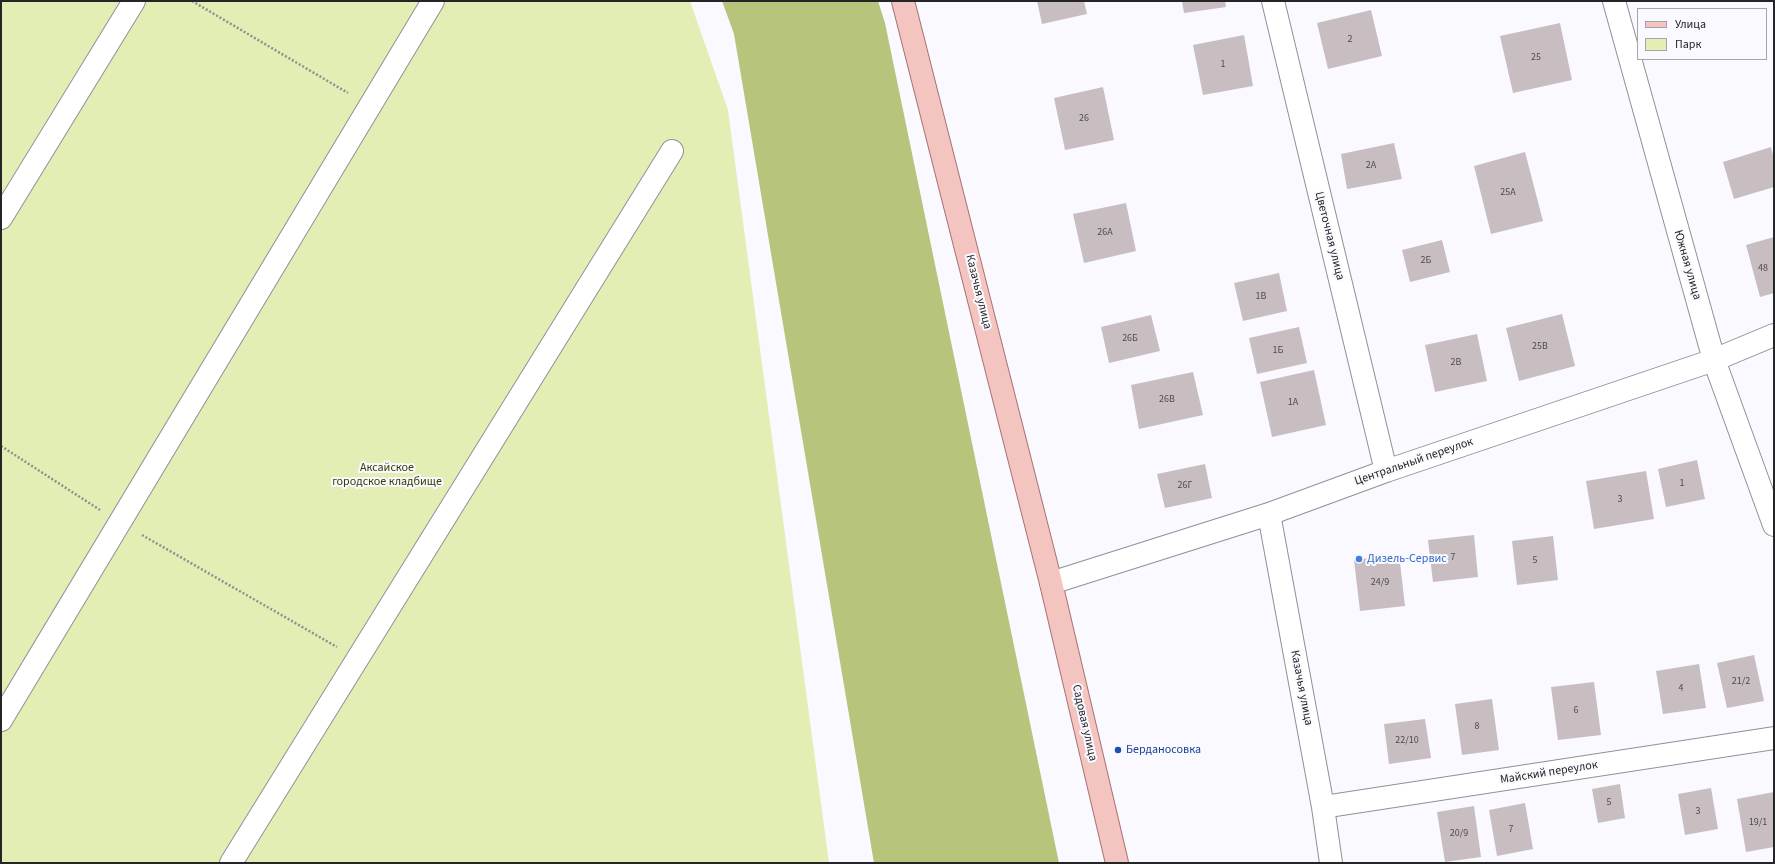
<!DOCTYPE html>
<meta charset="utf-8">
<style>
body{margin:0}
#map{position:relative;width:1775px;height:864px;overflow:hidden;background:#faf9ff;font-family:"Source Sans 3",sans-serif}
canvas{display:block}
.frame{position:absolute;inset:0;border:2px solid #252528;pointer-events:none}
.legend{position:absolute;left:1637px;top:8px;width:130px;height:52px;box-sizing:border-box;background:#faf9ff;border:1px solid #a5a4a9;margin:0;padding:5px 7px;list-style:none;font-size:12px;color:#252528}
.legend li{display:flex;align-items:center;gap:8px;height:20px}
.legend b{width:20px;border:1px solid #a5a4a9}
</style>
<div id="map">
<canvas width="1775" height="864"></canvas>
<div class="frame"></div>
<ul class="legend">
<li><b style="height:5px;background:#f4c4c0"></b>Улица</li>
<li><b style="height:11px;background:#e3eeb4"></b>Парк</li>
</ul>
</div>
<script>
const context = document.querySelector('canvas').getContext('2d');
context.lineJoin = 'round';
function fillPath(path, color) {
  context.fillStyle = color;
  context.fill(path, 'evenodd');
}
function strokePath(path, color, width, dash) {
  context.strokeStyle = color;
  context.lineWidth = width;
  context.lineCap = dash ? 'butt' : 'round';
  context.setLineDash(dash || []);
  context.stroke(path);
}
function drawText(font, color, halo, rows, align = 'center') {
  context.font = font + ' "Source Sans 3",sans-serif';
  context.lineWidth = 4;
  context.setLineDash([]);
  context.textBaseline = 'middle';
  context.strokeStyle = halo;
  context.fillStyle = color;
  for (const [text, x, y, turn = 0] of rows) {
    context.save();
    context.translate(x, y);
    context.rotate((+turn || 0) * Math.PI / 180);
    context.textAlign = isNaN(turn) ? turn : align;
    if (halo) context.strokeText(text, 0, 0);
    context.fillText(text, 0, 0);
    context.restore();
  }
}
fillPath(new Path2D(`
 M1,1H690L728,110L829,863H1Z`), '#e3eeb4');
fillPath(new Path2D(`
 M722,1H878L885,23L1059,863H874L734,34Z`), '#b7c47b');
fillPath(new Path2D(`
 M1037,1H1084L1087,14L1042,24Z
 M1182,1H1225L1226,7L1184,13Z
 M1371,10L1382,56L1328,69L1317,23Z
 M1560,23L1572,80L1513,93L1500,36Z
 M1244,35L1253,86L1203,95L1193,45Z
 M1103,87L1114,140L1065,150L1054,98Z
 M1394,143L1402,179L1347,189L1341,154Z
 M1771,147L1774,159V187L1734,199L1723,162Z
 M1525,152L1543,221L1491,234L1474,166Z
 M1126,203L1136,251L1084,263L1073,214Z
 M1774,237V293L1760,297L1746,245Z
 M1442,240L1450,272L1410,282L1402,250Z
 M1279,273L1287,311L1243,321L1234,283Z
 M1562,314L1575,366L1519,381L1506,328Z
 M1151,315L1160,351L1109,363L1101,327Z
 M1299,327L1307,363L1257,374L1249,338Z
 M1477,334L1487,381L1435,392L1425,345Z
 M1314,370L1326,425L1272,437L1260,382Z
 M1193,372L1203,415L1139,429L1131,385Z
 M1697,460L1705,499L1666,507L1658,469Z
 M1205,464L1212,498L1165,508L1157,474Z
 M1646,471L1654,519L1594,529L1586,481Z
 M1474,535L1478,577L1433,582L1428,540Z
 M1553,536L1558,580L1517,585L1512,541Z
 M1399,554L1405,606L1360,611L1354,560Z
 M1754,655L1764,701L1727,708L1717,663Z
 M1699,664L1706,708L1663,714L1656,671Z
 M1594,682L1601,735L1558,740L1551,687Z
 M1492,699L1499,750L1462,755L1455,704Z
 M1425,719L1431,758L1389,764L1384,724Z
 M1620,784L1625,818L1598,823L1592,789Z
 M1711,788L1718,829L1685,835L1678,794Z
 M1774,792V847L1746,852L1737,799Z
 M1525,803L1533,849L1497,856L1489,810Z
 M1474,806L1481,857L1445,862L1437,812Z`), '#c8bec2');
const minor = new Path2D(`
 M1273,1L1386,471
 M1614,1L1714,360L1774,525
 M1,218L134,1
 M1269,514L1323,807L1331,863
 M1051,583L1269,514L1386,471L1714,360L1774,335
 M1,720L433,1
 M1323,807L1774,738
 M231,863L672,151`);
const major = new Path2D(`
 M903,1L1051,583L1117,863`);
strokePath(minor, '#909098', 24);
strokePath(major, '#a77370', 24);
strokePath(new Path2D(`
 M192,1L348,93
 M1,446L100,510
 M142,535L337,647`), '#8f8e93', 2.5, [2, 2]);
strokePath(minor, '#fff', 22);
strokePath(major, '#f4c4c0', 22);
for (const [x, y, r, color] of [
 [1359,559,4,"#3f7fe0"],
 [1118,750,4,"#1a4fb4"]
]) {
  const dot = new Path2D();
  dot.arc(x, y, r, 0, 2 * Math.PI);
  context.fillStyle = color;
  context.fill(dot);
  strokePath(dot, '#faf9ff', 1.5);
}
drawText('10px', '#4e4b4e', null, [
 ["2",1350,40],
 ["25",1536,58],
 ["1",1223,65],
 ["26",1084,119],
 ["2А",1371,166],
 ["25А",1508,193],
 ["26А",1105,233],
 ["2Б",1426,261],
 ["48",1763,269],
 ["1В",1261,297],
 ["26Б",1130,339],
 ["25В",1540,347],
 ["1Б",1278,351],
 ["2В",1456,363],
 ["26В",1167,400],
 ["1А",1293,403],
 ["1",1682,484],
 ["26Г",1185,486],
 ["3",1620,500],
 ["7",1453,558],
 ["5",1535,561],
 ["24/9",1380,583],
 ["21/2",1741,682],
 ["4",1681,689],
 ["6",1576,711],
 ["8",1477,727],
 ["22/10",1407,741],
 ["5",1609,803],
 ["3",1698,812],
 ["19/1",1758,823],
 ["7",1511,830],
 ["20/9",1459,834]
]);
drawText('12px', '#252528', '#faf9ff', [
 ["Цветочная улица",1329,236,76],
 ["Южная улица",1687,265,74],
 ["Казачья улица",978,292,76],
 ["Центральный переулок",1414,462,-19],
 ["Казачья улица",1301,688,79],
 ["Садовая улица",1084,723,77],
 ["Майский переулок",1549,773,-9]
]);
drawText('12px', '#363d03', '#faf9ff', [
 ["Аксайское",387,468],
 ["городское кладбище",387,482]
]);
drawText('12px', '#366cbe', '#faf9ff', [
 ["Дизель-Сервис",1367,559]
], 'left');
drawText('12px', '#164399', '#faf9ff', [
 ["Берданосовка",1126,750]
], 'left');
</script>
